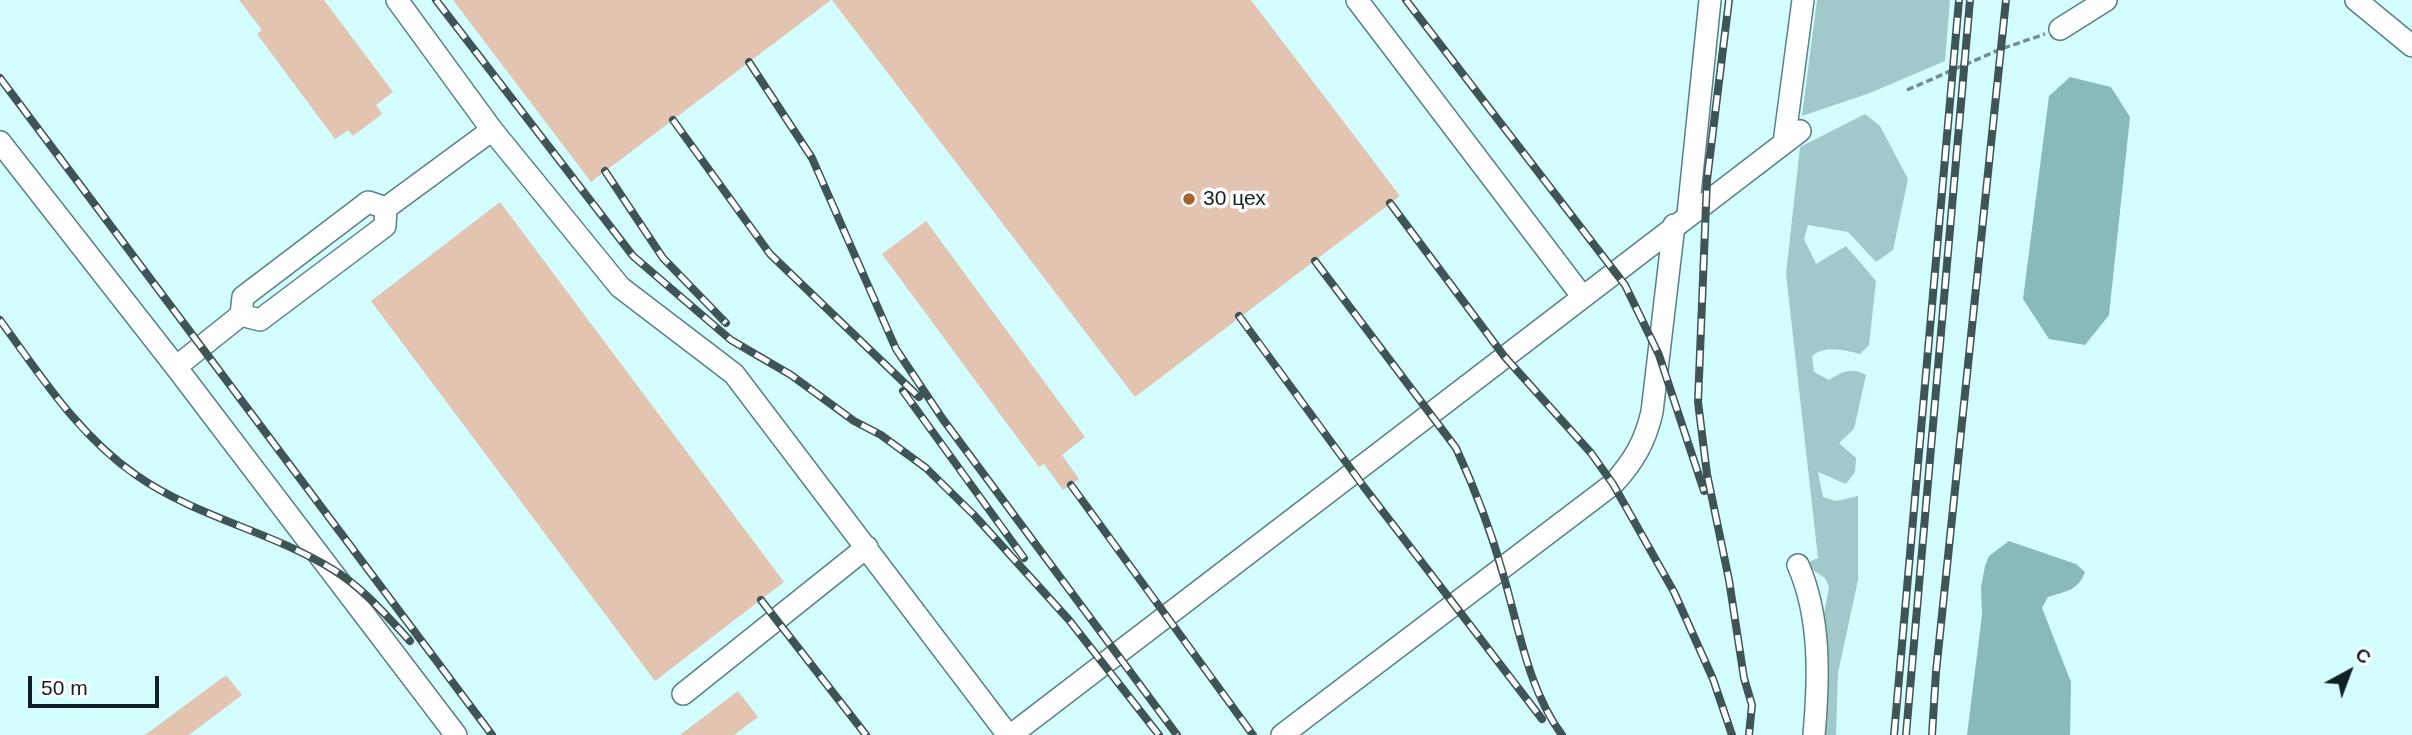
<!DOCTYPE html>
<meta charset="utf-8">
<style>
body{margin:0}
#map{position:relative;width:2412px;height:735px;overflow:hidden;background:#d3fdff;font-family:Helvetica,sans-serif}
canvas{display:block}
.north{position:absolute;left:2314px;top:637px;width:70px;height:70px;-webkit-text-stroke:5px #fff;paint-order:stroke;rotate:41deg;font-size:19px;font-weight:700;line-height:28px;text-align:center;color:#112122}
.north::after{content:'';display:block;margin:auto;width:24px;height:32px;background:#112122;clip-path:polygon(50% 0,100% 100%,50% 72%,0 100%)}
.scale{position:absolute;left:28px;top:676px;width:131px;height:32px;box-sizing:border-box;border:4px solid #112122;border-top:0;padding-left:9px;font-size:21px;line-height:24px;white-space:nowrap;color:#112122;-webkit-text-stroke:5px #fff;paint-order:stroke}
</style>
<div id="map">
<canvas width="2412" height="735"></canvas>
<div class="north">С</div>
<div class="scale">50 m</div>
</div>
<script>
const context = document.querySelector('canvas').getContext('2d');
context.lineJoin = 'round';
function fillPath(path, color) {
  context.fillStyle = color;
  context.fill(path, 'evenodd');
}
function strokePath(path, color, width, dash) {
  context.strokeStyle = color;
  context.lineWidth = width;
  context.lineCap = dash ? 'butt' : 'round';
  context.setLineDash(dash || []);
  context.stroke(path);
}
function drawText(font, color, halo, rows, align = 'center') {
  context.font = font + ' Helvetica,sans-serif';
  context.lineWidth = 7;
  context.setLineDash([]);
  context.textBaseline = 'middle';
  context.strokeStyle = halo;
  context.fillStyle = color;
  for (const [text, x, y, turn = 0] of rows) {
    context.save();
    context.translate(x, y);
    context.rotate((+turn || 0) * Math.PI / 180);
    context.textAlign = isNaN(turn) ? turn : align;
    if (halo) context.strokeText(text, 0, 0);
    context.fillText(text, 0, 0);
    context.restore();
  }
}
fillPath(new Path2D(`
 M1817,0H1950L1945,61L1870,93L1802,116Z
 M1865,114L1880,126L1908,179L1893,250L1876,262L1848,232L1808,225L1804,239L1816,264L1846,246L1876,281L1869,345L1860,354C1843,350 1826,345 1812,356L1814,372L1829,380C1843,371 1851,367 1866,375L1854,429L1839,443L1856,458L1855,472L1846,484L1818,472L1823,497L1836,501L1858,496V580L1838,673L1836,735H1821L1819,641L1829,587L1825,578L1804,564L1818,558L1786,274L1800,147Z`), '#a1c9cb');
fillPath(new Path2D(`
 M2070,77L2111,87L2130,117L2109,315L2085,345L2049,339L2023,299L2049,96Z
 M2009,541L2076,564L2085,572C2078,591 2066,591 2048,597L2042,608L2071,682L2070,735H1967L1982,615L1981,587L1985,566L1989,556Z`), '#88babc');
fillPath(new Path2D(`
 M239,0H324L393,92L376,105L382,114L353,136L348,130L335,139L257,34L262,30Z
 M453,0H831L591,182Z
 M832,0H1251L1400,196L1135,397Z
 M500,202L784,582L655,681L371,301Z
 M926,221L1085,437L1062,455L1079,479L1063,490L1044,464L1039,467L882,254Z
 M226,675L242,695L189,735H145Z
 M738,691L758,717L734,735H680Z`), '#e2c4b0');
const minor = new Path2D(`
 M397,0L492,130L620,287L734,374L1008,735
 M1357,0L1582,296
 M2356,0L2412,46
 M2060,29L2106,0
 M0,142L176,367L456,735
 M1784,143L1803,0
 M1688,214L1710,0
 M241,315L260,320L385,226L386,208L492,130
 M176,367L241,315L243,297L368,202L386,208
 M1798,565C1821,617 1819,679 1814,735
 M683,694L867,547
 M1011,735L1800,131
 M1282,735L1613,484C1634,461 1645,442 1652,412L1674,225`);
strokePath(minor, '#598082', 24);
strokePath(new Path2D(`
 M1907,90L2001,49L2045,34`), '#728f90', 3.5, [7, 3.5]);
strokePath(minor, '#fff', 21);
const rail = new Path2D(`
 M436,0L633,256L731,340L791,375L854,421L881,435L926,468L974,515L1069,620L1159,735
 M1406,0L1625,285L1659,355L1704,491
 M1729,0L1707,180L1698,402L1707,474L1729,580L1744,678L1752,705L1749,735
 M749,62L812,158L896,349L942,418L1177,735
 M0,78L492,735
 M673,120L770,254L919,397
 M605,171L663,258L726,323
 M1390,203L1504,356L1591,453L1613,484L1674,592L1713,679L1732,735
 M1315,261L1456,448C1475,489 1491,531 1503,574C1519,628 1528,689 1562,735
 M1239,316L1364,487L1542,719
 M0,320C41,376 78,435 136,475C196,517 270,531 332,569C362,587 386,615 410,641
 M903,391L1024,558
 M1071,485L1253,735
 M761,600L866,735
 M1894,735L1959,0
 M1906,735L1970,0
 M1932,735L1936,672L2006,0`);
strokePath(rail, '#3e5455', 8);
strokePath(rail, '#fff', 5, [16]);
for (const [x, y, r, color] of [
 [1189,199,7,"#a5642f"]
]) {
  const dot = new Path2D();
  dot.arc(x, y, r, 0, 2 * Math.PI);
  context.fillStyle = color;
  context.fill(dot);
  strokePath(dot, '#fff', 2.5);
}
drawText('21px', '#112122', '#fff', [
 ["30 цех",1203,199]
], 'left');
</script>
